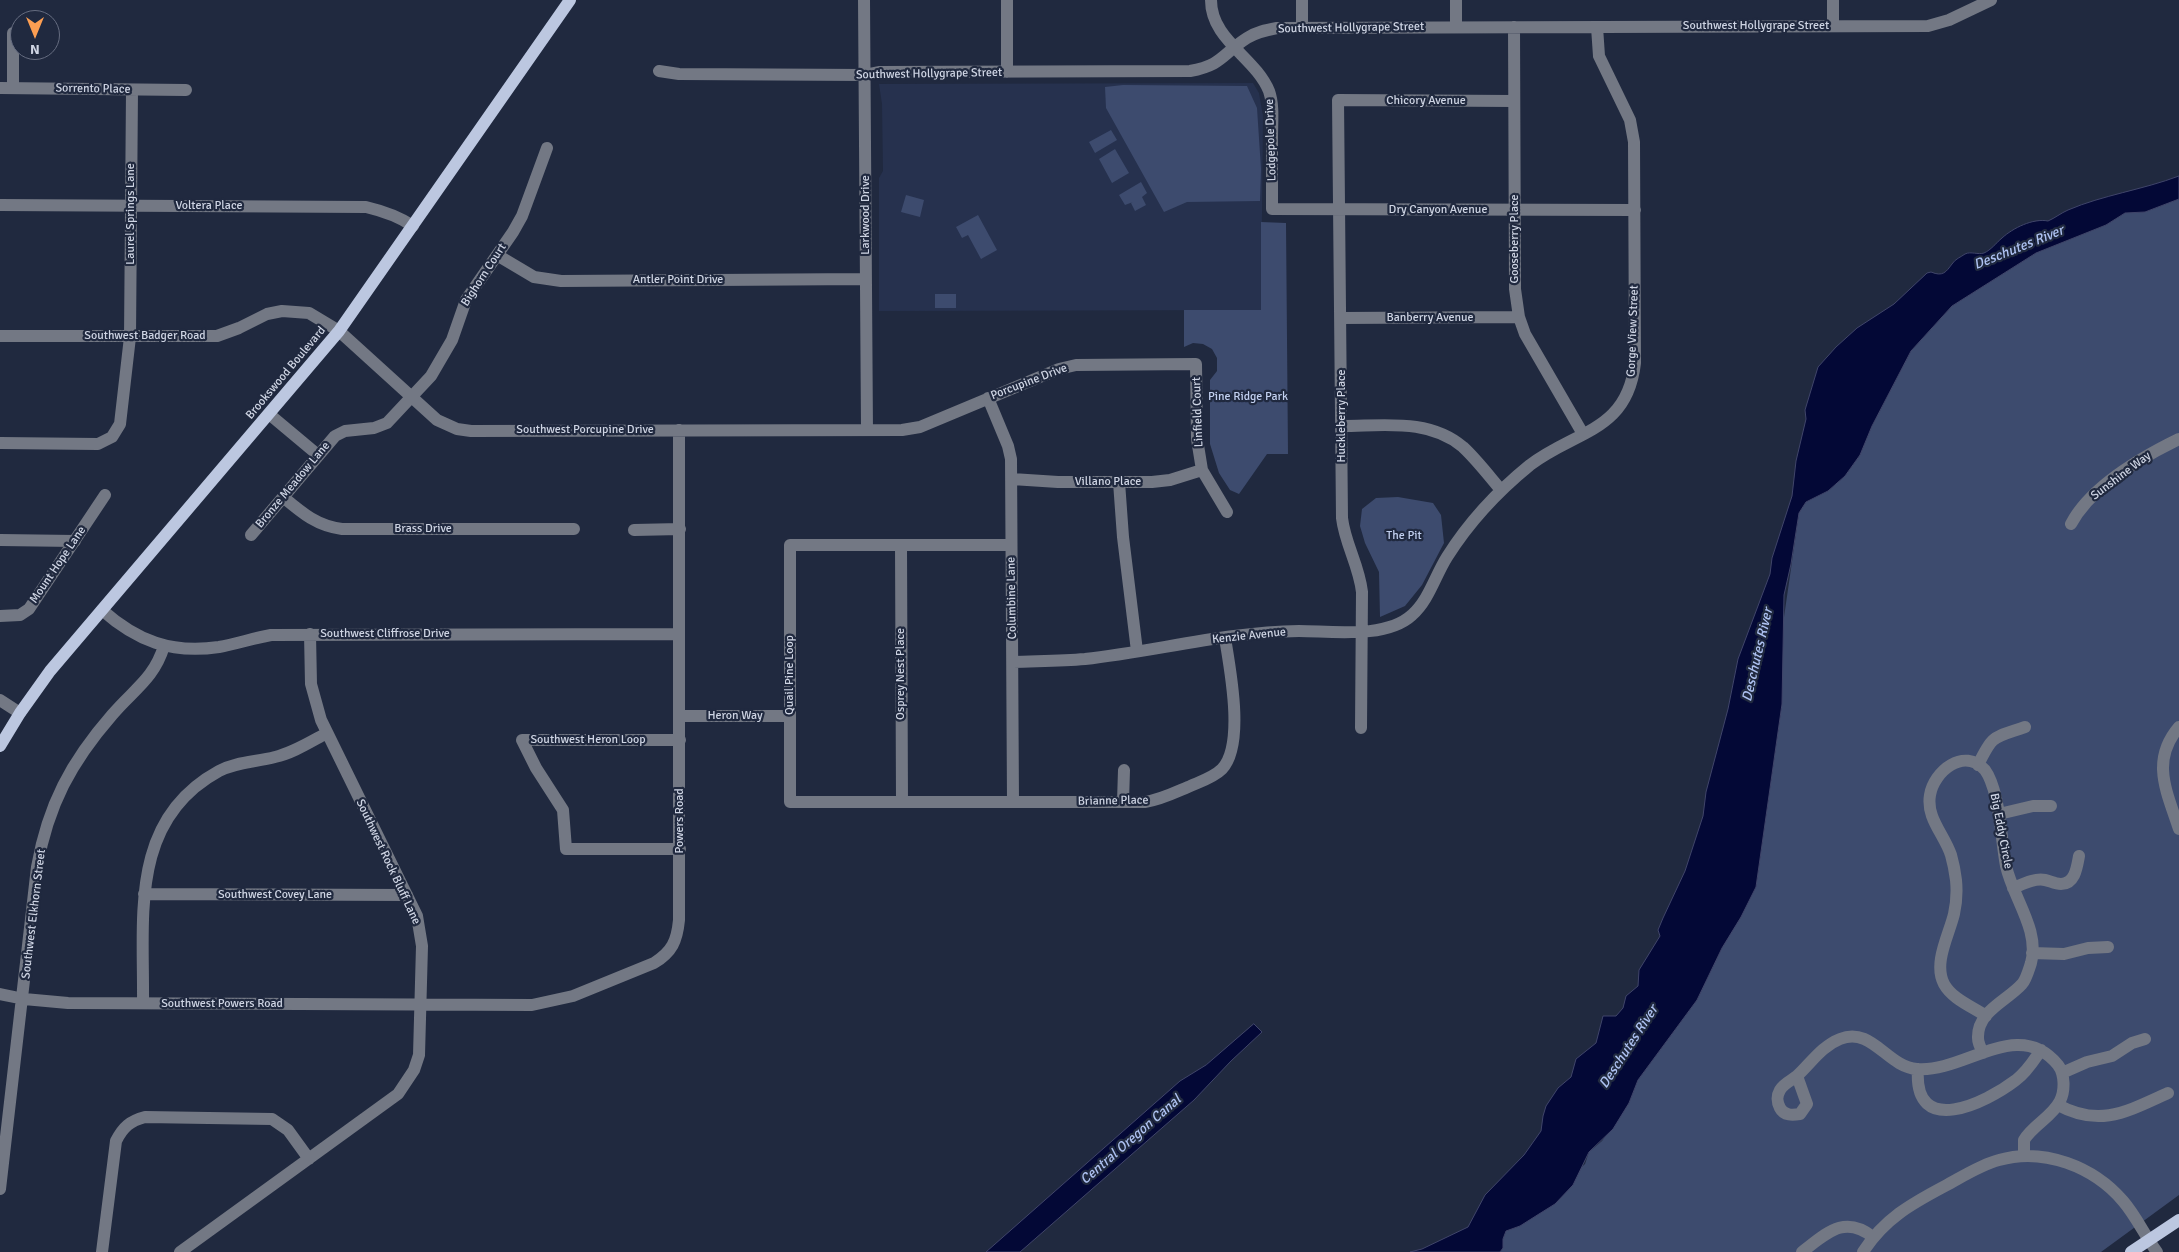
<!DOCTYPE html>
<style>
body{margin:0}
#map{position:relative;width:2179px;height:1252px;overflow:hidden;background:#20293f;font-family:Signika,sans-serif}
canvas{display:block}
.north{position:absolute;left:10px;top:10px;width:50px;height:50px;box-sizing:border-box;background:#20293f;border:1px solid #666d81;border-radius:50%;rotate:180deg;font-size:14px;font-weight:700;line-height:20px;text-align:center;color:#ced4e3}
.north::after{content:'';display:block;margin:auto;width:18px;height:22px;background:#fc9e52;clip-path:polygon(50% 0,100% 100%,50% 72%,0 100%)}
</style>
<div id="map">
<canvas width="2179" height="1252"></canvas>
<div class="north">N</div>
</div>
<script>
const context = document.querySelector('canvas').getContext('2d');
context.lineJoin = 'round';
function fillPath(path, color) {
  context.fillStyle = color;
  context.fill(path, 'evenodd');
}
function strokePath(path, color, width, dash) {
  context.strokeStyle = color;
  context.lineWidth = width;
  context.lineCap = dash ? 'butt' : 'round';
  context.setLineDash(dash || []);
  context.stroke(path);
}
function drawText(font, color, halo, rows, align = 'center') {
  context.font = font + ' Signika,sans-serif';
  context.lineWidth = 4.5;
  context.setLineDash([]);
  context.textBaseline = 'middle';
  context.strokeStyle = halo;
  context.fillStyle = color;
  for (const [text, x, y, turn = 0] of rows) {
    context.save();
    context.translate(x, y);
    context.rotate((+turn || 0) * Math.PI / 180);
    context.textAlign = isNaN(turn) ? turn : align;
    if (halo) context.strokeText(text, 0, 0);
    context.fillText(text, 0, 0);
    context.restore();
  }
}
fillPath(new Path2D(`
 M1253,83L1259,93L1263,116L1261,310L879,311V178L883,171L882,104L879,84Z`), '#26314e');
fillPath(new Path2D(`
 M1123,85L1247,86L1257,108L1261,169L1260,201L1187,202L1164,212L1106,108L1105,87Z
 M1111,130L1117,140L1095,153L1089,142Z
 M1115,149L1129,173L1112,183L1099,159Z
 M1141,182L1147,193L1142,197L1146,205L1135,211L1131,203L1133,202L1125,205L1119,195Z
 M906,195L924,200L920,217L901,212Z
 M2179,199V1195L2101,1252H1500L1503,1248V1239L1506,1231L1520,1226L1585,1164L1589,1152L1602,1141L1629,1103L1638,1080L1697,1000L1722,948L1756,887L1782,704V631L1799,513L1806,502L1828,491L1845,476L1860,455L1872,426L1911,351L1952,306L2036,253L2106,225L2125,213L2145,212Z
 M978,215L997,250L981,259L968,235L962,238L956,227Z
 M1261,222L1286,223L1288,454H1267L1239,494L1230,490L1219,473L1210,444V380L1217,371V358L1212,349L1203,344L1193,343L1184,347V310H1261Z
 M935,294H956V308H935Z
 M1398,497L1433,503L1441,515L1444,543L1422,585L1405,606L1380,617L1379,572L1365,543L1360,526L1362,509L1376,498Z`), '#3d4b6e');
const water = new Path2D(`
 M2179,176V199L2145,212L2125,213L2106,225L2036,253L1952,306L1911,351L1872,426L1860,455L1845,476L1828,491L1806,502L1799,513L1791,564L1784,595L1782,704L1756,887L1741,917L1722,948L1697,1000L1638,1080L1629,1103L1613,1129L1589,1152L1573,1185L1555,1204L1539,1214L1520,1226L1506,1231L1503,1239V1248L1500,1252H1410L1422,1249L1468,1227L1485,1195L1524,1155L1541,1131L1543,1116L1546,1106L1558,1088L1571,1077L1576,1059L1596,1043L1603,1016H1616L1623,1008L1626,996L1638,986L1639,970L1660,936L1658,930L1663,918L1685,871L1703,816L1706,792L1728,709L1738,659L1770,574L1772,558L1792,496L1796,461L1806,419L1805,410L1818,367L1836,347L1857,328L1894,304L1927,273L1931,272C1943,277 1946,272 1952,264C1955,259 1961,257 1965,254C1971,251 1978,255 1984,253C1991,250 1996,243 2002,238C2013,228 2033,218 2048,221C2055,218 2061,213 2068,210C2103,195 2142,190 2179,176Z
 M1254,1024L1262,1032L1231,1061L1194,1100L1020,1252H986L1180,1081L1206,1065Z`);
fillPath(water, '#030836');
strokePath(water, '#40456a', 1);
strokePath(new Path2D(`
 M864,0L867,429
 M1211,0C1211,40 1255,57 1269,91C1274,105 1272,122 1272,137C1272,161 1272,185 1272,209L1635,210
 M1456,0V27
 M1833,0V26
 M1302,26V0
 M1514,27L1515,289L1519,317L1525,334L1583,434
 M659,71L679,74L865,75L880,72L1190,71C1223,65 1222,54 1247,38C1256,32 1266,30 1277,28L1928,26L1949,20L1991,0
 M1007,72V0
 M0,88L186,90
 M13,88V33
 M0,205L366,207C383,211 398,216 413,226
 M497,255L534,277L561,281L866,279
 M1341,318L1519,317
 M0,336H217L239,328L267,314L282,311L309,313L339,331L437,420L457,429L471,431L902,430L920,427L1059,369L1076,365L1196,364L1197,439L1202,470L1227,512
 M988,398L1008,446L1011,459L1013,802
 M269,414L318,455
 M1342,426C1383,426 1429,418 1463,447C1477,460 1489,476 1501,490
 M0,443L98,444L112,437L120,424L130,337L132,90
 M1012,479L1058,482H1152L1170,480L1202,470
 M1119,482L1123,537L1137,651
 M283,497C302,513 317,526 342,529H574
 M2071,524C2091,486 2142,457 2179,439
 M634,530L680,529
 M251,535L335,436L345,431L374,428L387,423L431,376L452,340L466,300L513,232L522,216L547,148
 M0,540L75,541
 M901,545L902,802
 M1011,545H790V802H1145C1160,800 1174,793 1188,787C1199,782 1213,778 1222,769C1245,745 1230,669 1225,638
 M102,610C137,641 171,654 219,647C236,644 254,638 271,635L679,634
 M0,616L20,615L29,609L105,495
 M1013,662C1037,661 1061,661 1085,659C1156,651 1227,632 1299,631C1331,631 1386,639 1412,615C1429,600 1435,576 1447,557C1469,522 1498,491 1530,465C1576,430 1627,432 1635,363L1634,142L1630,120L1599,56L1597,27
 M0,700L20,713
 M680,716H790
 M2179,727C2150,761 2167,792 2179,829
 M1361,728L1362,592C1359,565 1345,544 1342,518L1338,100L1514,101
 M680,740H522L536,768L563,810L566,849H680
 M1978,765C1993,734 1993,738 2025,727
 M1123,802L1124,770
 M1999,814L2033,806H2051
 M2013,888C2023,884 2034,878 2045,880C2050,881 2055,884 2061,884C2075,884 2077,867 2079,856
 M144,894L407,895
 M2032,953L2064,954L2088,948L2108,947
 M0,994L24,999L68,1003L532,1005L573,996L654,963C672,952 677,941 679,920V430
 M143,1003C144,916 129,820 219,771C236,762 256,762 275,757C293,753 310,742 327,733
 M1983,1053C1981,1049 1978,1043 1978,1038C1977,1011 2007,1001 2022,984C2026,980 2029,969 2031,963C2040,930 2013,898 2006,866C2002,844 2001,821 1996,798C1994,790 1991,778 1985,770C1964,747 1934,771 1930,795C1926,818 1944,834 1951,855C1953,862 1955,872 1956,880C1957,890 1956,905 1954,914C1949,935 1933,963 1944,984C1952,999 1973,1007 1986,1016
 M1918,1069C1913,1139 1986,1103 2016,1080C2027,1072 2034,1060 2041,1050
 M2062,1073L2087,1062L2112,1056L2132,1043L2145,1039
 M1797,1076L1807,1104L1800,1114C1793,1115 1784,1116 1780,1108C1777,1102 1776,1097 1780,1090C1783,1084 1792,1080 1797,1076C1811,1063 1822,1046 1840,1039C1872,1026 1887,1067 1917,1069C1965,1073 2018,1016 2058,1065C2065,1074 2065,1091 2060,1101C2052,1117 2033,1125 2024,1140V1156
 M2058,1105C2100,1128 2128,1111 2168,1093
 M0,1189L37,867C48,805 71,762 112,715C133,690 154,679 164,646
 M102,1252L116,1141C123,1127 130,1121 145,1117L272,1119L288,1130L309,1159
 M180,1252L398,1094L414,1070L419,1055L422,946L417,916L321,720L311,684L310,634
 M1802,1252C1826,1234 1844,1214 1873,1237
 M1863,1252C1884,1219 1911,1204 1945,1186C1962,1177 1980,1165 1999,1160C2044,1147 2094,1167 2123,1201C2136,1216 2145,1236 2157,1252`), '#737884', 12);
strokePath(new Path2D(`
 M0,746L20,713L50,671L339,331L570,0
 M2131,1252L2179,1220`), '#bcc7e0', 12);
drawText('12px', '#ced4e3', '#20293f', [
 ["Southwest Hollygrape Street",1756,26],
 ["Southwest Hollygrape Street",1351,28,-1],
 ["Southwest Hollygrape Street",929,74,-1],
 ["Sorrento Place",93,89,1],
 ["Chicory Avenue",1426,101],
 ["Lodgepole Drive",1271,140,-92],
 ["Voltera Place",209,206],
 ["Dry Canyon Avenue",1438,210],
 ["Laurel Springs Lane",131,214,-90],
 ["Larkwood Drive",866,215,-90],
 ["Gooseberry Place",1515,239,-90],
 ["Bighorn Court",484,275,-57],
 ["Antler Point Drive",678,280],
 ["Banberry Avenue",1430,318],
 ["Gorge View Street",1633,331,-88],
 ["Southwest Badger Road",145,336],
 ["Brookswood Boulevard",286,373,-50],
 ["Porcupine Drive",1029,382,-21],
 ["Linfield Court",1198,412,-92],
 ["Huckleberry Place",1342,416,-90],
 ["Southwest Porcupine Drive",585,430],
 ["Sunshine Way",2121,476,-37],
 ["Villano Place",1108,482],
 ["Bronze Meadow Lane",293,485,-50],
 ["Brass Drive",423,529],
 ["Mount Hope Lane",58,565,-56],
 ["Columbine Lane",1012,598,-91],
 ["Southwest Cliffrose Drive",385,634],
 ["Kenzie Avenue",1249,636,-6],
 ["Osprey Nest Place",901,674,-90],
 ["Quail Pine Loop",790,675,-90],
 ["Heron Way",735,716],
 ["Southwest Heron Loop",588,740],
 ["Brianne Place",1113,801,-1],
 ["Powers Road",680,821,-90],
 ["Big Eddy Circle",2001,831,79],
 ["Southwest Rock Bluff Lane",388,862,65],
 ["Southwest Covey Lane",275,895],
 ["Southwest Elkhorn Street",34,914,-83],
 ["Southwest Powers Road",222,1004]
]);
drawText('12px', '#c2d0f0', '#20293f', [
 ["Pine Ridge Park",1248,397],
 ["The Pit",1404,536]
]);
drawText('italic 14px', '#aec2f2', '#20293f', [
 ["Deschutes River",2019,248,-22],
 ["Deschutes River",1758,655,-77],
 ["Deschutes River",1629,1047,-57],
 ["Central Oregon Canal",1131,1140,-41]
]);
</script>
